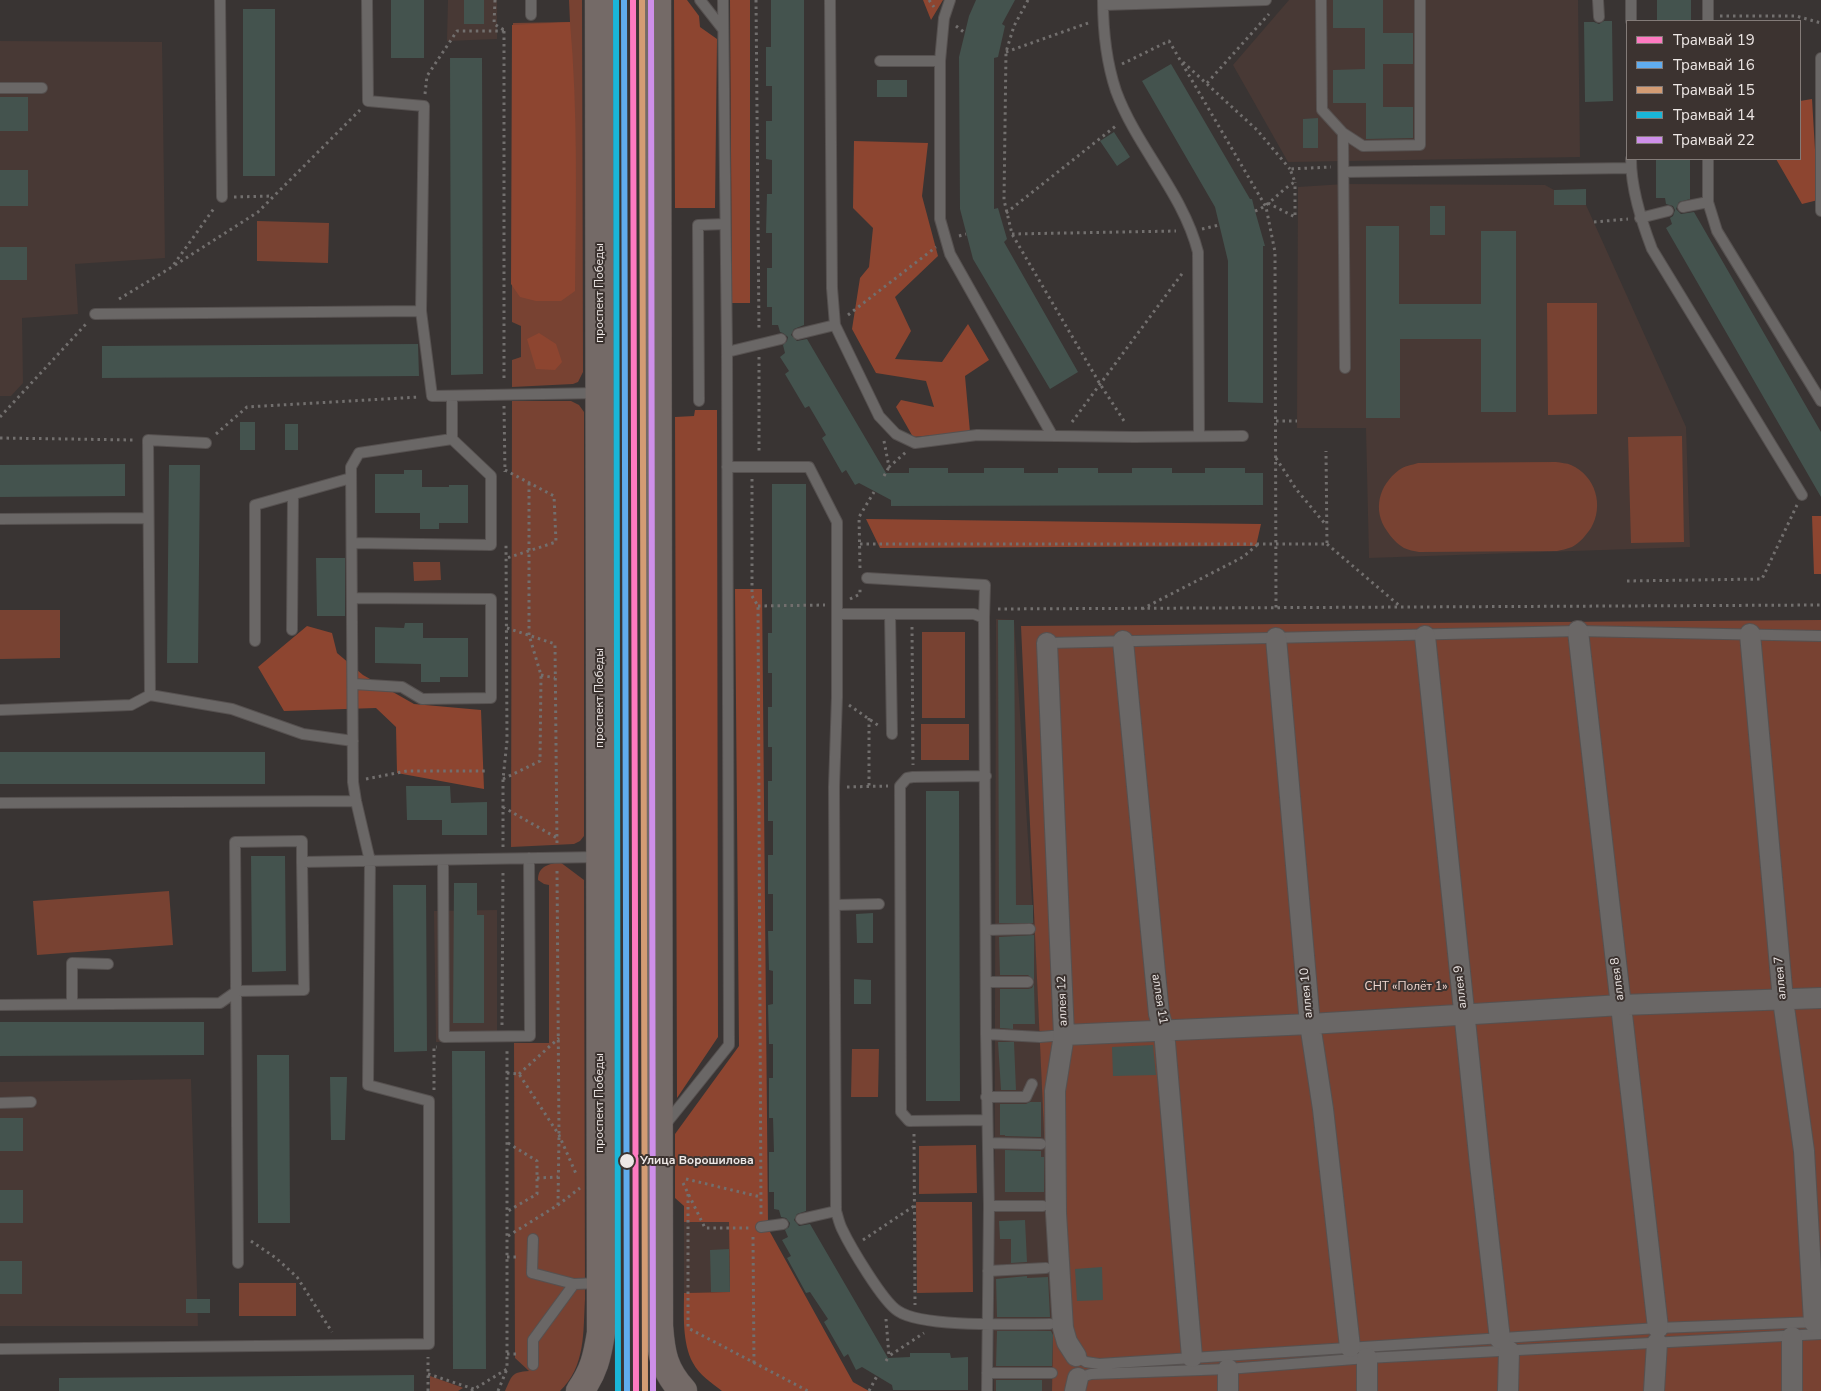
<!DOCTYPE html>
<meta charset="utf-8">
<style>
body{margin:0}
#map{position:relative;width:1821px;height:1391px;overflow:hidden;background:#393433;font-family:"Nunito Sans",sans-serif}
canvas{display:block}
.legend{position:absolute;left:1626px;top:20px;width:175px;height:140px;box-sizing:border-box;background:#3c3330;border:1px solid #837b78;margin:0;padding:6px 9px;list-style:none;font-size:15px;color:#ede7e5}
.legend li{display:flex;align-items:center;gap:10px;height:25px}
.legend b{width:25px;border:1px solid #837b78}
</style>
<div id="map">
<canvas width="1821" height="1391"></canvas>
<ul class="legend">
<li><b style="height:6px;background:#fe7ac1"></b>Трамвай 19</li>
<li><b style="height:6px;background:#60acee"></b>Трамвай 16</li>
<li><b style="height:6px;background:#d39c74"></b>Трамвай 15</li>
<li><b style="height:6px;background:#1ab6d8"></b>Трамвай 14</li>
<li><b style="height:6px;background:#ce8fe9"></b>Трамвай 22</li>
</ul>
</div>
<script>
const context = document.querySelector('canvas').getContext('2d');
context.lineJoin = 'round';
function fillPath(path, color) {
  context.fillStyle = color;
  context.fill(path, 'evenodd');
}
function strokePath(path, color, width, dash) {
  context.strokeStyle = color;
  context.lineWidth = width;
  context.lineCap = dash ? 'butt' : 'round';
  context.setLineDash(dash || []);
  context.stroke(path);
}
function drawText(font, color, halo, rows, align = 'center') {
  context.font = font + ' "Nunito Sans",sans-serif';
  context.lineWidth = 4;
  context.setLineDash([]);
  context.textBaseline = 'middle';
  context.strokeStyle = halo;
  context.fillStyle = color;
  for (const [text, x, y, turn = 0] of rows) {
    context.save();
    context.translate(x, y);
    context.rotate((+turn || 0) * Math.PI / 180);
    context.textAlign = isNaN(turn) ? turn : align;
    if (halo) context.strokeText(text, 0, 0);
    context.fillText(text, 0, 0);
    context.restore();
  }
}
fillPath(new Path2D(`
 M448,0H497V39L447,41Z
 M1289,0H1578L1580,157L1288,162L1233,65Z
 M0,41L162,42L165,258L75,264L78,314L22,318L23,383L11,396H0Z
 M1344,184L1545,185L1554,190V205H1586L1686,427L1690,547L1369,558L1366,428H1297L1298,187Z
 M996,619L1014,620L1033,917L1035,926L1053,1331L1052,1391H994Z
 M497,910V1042H436L434,911Z
 M191,1079L198,1326H0V1082Z
 M684,1222H729L730,1292L684,1293Z`), '#483935');
fillPath(new Path2D(`
 M569,0H582L583,372L578,382L573,384L512,387V360L521,357V326L512,322V101L521,97V67L512,62L513,23L570,22Z
 M257,221L329,223L328,263L257,261Z
 M1547,303H1597V414L1548,415Z
 M512,401H571L579,405L584,412V836L580,841L574,844L511,847Z
 M1682,436L1684,542L1631,543L1628,437Z
 M1556,462C1561,463 1567,463 1571,465C1596,476 1604,506 1591,528C1586,535 1580,543 1572,547C1567,549 1561,550 1557,551L1419,552C1414,551 1408,550 1404,548C1397,544 1391,537 1387,531C1372,510 1379,485 1399,470C1404,466 1412,465 1418,463Z
 M413,562H440L441,580L414,581Z
 M0,610H60V658L0,659Z
 M1821,620V1391H1052L1053,1331L1021,626Z
 M922,632H965V718H922Z
 M921,724H969V760H921Z
 M560,862L584,880L585,1299C583,1332 586,1366 560,1391H505C512,1376 511,1372 529,1371L515,1358L514,1043H549V885L544,884L538,880C538,866 549,864 560,862Z
 M169,891L173,945L37,955L33,901Z
 M852,1049H879L878,1097H851Z
 M976,1145L977,1193L919,1194V1146Z
 M916,1202H972L973,1292L917,1293Z
 M239,1283H296V1316H239Z
 M430,1376L461,1387L463,1388L458,1391H430Z`), '#784232');
fillPath(new Path2D(`
 M674,0H687L699,16L700,27L717,39L715,208H675Z
 M730,0H750V303H732Z
 M923,0H943L931,20Z
 M570,22C578,112 576,201 575,291L561,301H536L520,297L511,284L512,25Z
 M1812,99L1818,200L1802,204L1776,159H1800V101Z
 M854,141L928,143L922,196L938,256L895,297L911,331L895,359L942,362L968,324L989,360L965,376L970,432L913,437L896,407L901,400L934,407L926,381L876,373L852,329L860,278L869,267L873,228L853,208Z
 M539,333L556,344L562,362L555,370L536,369L527,339Z
 M695,410H717L718,1037L677,1098L675,417L694,416Z
 M1812,516H1821V574H1814Z
 M866,519L1261,524L1256,546L880,548Z
 M735,589H762L768,1224L770,1232L853,1382L869,1391H722C712,1383 699,1375 693,1363C682,1343 684,1315 684,1293L730,1292L729,1222H684V1206L675,1198V1134L739,1046Z
 M307,626L332,633L337,653L363,675L414,704L481,710L484,789L397,773L396,727L376,708L284,711L258,667Z`), '#8d4530');
fillPath(new Path2D(`
 M391,0H424V58H391Z
 M464,0H484V24H464Z
 M771,0H804V325L794,329L791,335L797,341L807,339L886,473H909V468H948V473H984V468H1024V473H1058V468H1098V473H1132V468H1172V473H1205V468H1245V473H1263V505L891,506V500L859,483L855,485L846,470L842,473L822,438L826,435L809,406L805,408L785,374L789,371L780,357L785,353L783,345L787,341L788,337L783,333L780,332L778,325H772V307H767V268H772V233H766L767,194H772V160L766,159V121H772V86H766V47H771Z
 M976,0H1015L1002,24L1005,26L998,57L994,58V209L998,208L1007,239L1004,242L1078,372L1050,389L973,259L960,209L959,57L969,16Z
 M1333,0H1383V33H1413V64H1383V107H1413V138L1366,139V103H1333V70L1365,69V28H1333Z
 M1657,0H1691V21H1657Z
 M243,9H275V176H243Z
 M1604,21H1612L1613,101L1585,102L1584,22H1594L1599,24Z
 M450,58H482L483,374L451,375Z
 M1171,64L1250,199H1252L1255,211L1265,246H1263V403L1228,402V261L1215,207L1142,81Z
 M877,80H907V97H877Z
 M0,97H28V131H0Z
 M1318,118V148H1303V119Z
 M1114,132L1130,157L1117,166L1100,141Z
 M1656,159H1690V199L1679,202L1676,209L1681,214L1694,212L1821,432V497L1666,228L1672,224L1670,218L1673,216L1675,210L1673,206L1666,204L1665,198H1656Z
 M0,170H28V206H0Z
 M1586,189V205H1554V190Z
 M1430,206H1445V235H1430Z
 M1366,226H1399V304H1481V231H1516V412H1481V339H1400V418H1366Z
 M0,247H27V280H0Z
 M418,344L419,376L102,378V346Z
 M240,422H255V450H240Z
 M285,424H298V450H285Z
 M125,464V496L0,497V465Z
 M169,465H200L198,663H167Z
 M404,470H422V487H449V485H468V523H439V529H420V513H375V474H404Z
 M772,484H806V1211L797,1214L794,1220L799,1226L810,1224L888,1358L910,1357V1353H950L951,1358L968,1357V1390H893L892,1385L862,1367L856,1370L848,1354L844,1357L824,1322L828,1319L810,1292L806,1293L787,1258L791,1256L782,1240L788,1237L785,1230L789,1227L790,1223L786,1218L781,1217L779,1210L774,1209V1192H769V1152H774L773,1118H769V1078H773V1044H769L768,1005L773,1004V971L769,970L768,931H773V894H768V855H773V821H768V781H772V747H768V707H772V673H768V633H772Z
 M316,558H345V616H317Z
 M998,620H1014L1016,905H1033V923H999Z
 M405,623H423V638H468V677H440V682H421V664L375,663V627L404,628Z
 M0,752H265V784H0Z
 M406,786H450L451,803L487,802V835H442V820H407Z
 M926,791H959L960,1101H926Z
 M251,856H285L286,971L252,972Z
 M454,883H477V915H484V1023H453Z
 M393,885H426L427,1051L394,1052Z
 M873,913V943H857L856,914Z
 M1034,935V980L1028,975H1000L999,937Z
 M854,979L871,980V1004H854Z
 M1034,984L1035,1024H1013V1029L1000,1028V989H1028L1032,988Z
 M0,1022H204V1055L0,1056Z
 M998,1042H1014L1016,1090H1001Z
 M1153,1045L1156,1075L1113,1076L1112,1047Z
 M452,1051H485L486,1369H453Z
 M257,1055H289L290,1223H258Z
 M330,1077H347L345,1140H331Z
 M1030,1102H1041V1137L1005,1136V1135H1000V1104H1026Z
 M0,1118H23V1151H0Z
 M1005,1150L1041,1151V1157H1044V1192H1005Z
 M0,1190H23V1223H0Z
 M1025,1220L1027,1262L1011,1263V1239H1000L999,1221Z
 M729,1249L730,1292H711L710,1250Z
 M0,1261H22V1294H0Z
 M1102,1267L1103,1300L1077,1301L1075,1269Z
 M1027,1276V1278L1048,1277L1050,1317H997L996,1279Z
 M186,1299H210V1313H186Z
 M997,1331H1051L1053,1335L1052,1366H996Z
 M414,1375V1391H59V1378Z
 M996,1380H1042V1391H996Z`), '#44534e');
const service = new Path2D(`
 M220,0L222,197
 M367,0L368,101L424,106L421,311L432,396L599,393
 M531,0V15
 M700,0L722,28
 M830,0L832,288L835,325L879,416L896,434L915,443L977,435L1134,437L1243,436
 M950,0L944,18L940,61V219L950,254L1052,435
 M1103,0C1103,31 1106,61 1116,91C1137,148 1183,193 1198,252L1199,435
 M1321,0L1322,110L1343,133L1345,368
 M1598,0L1599,17
 M1631,0V21
 M1103,5L1266,0
 M1708,21V0
 M1821,58V211
 M880,61H940
 M0,88H42
 M1343,133L1363,146L1420,145V0
 M1631,159C1631,189 1641,220 1652,249L1802,495
 M1708,159V202L1717,231L1821,401
 M1344,172L1631,168
 M1683,207L1708,202
 M1640,218L1668,211
 M95,314L421,311
 M798,334L835,325
 M727,352L781,339
 M699,401L698,225L725,224
 M727,467H809L837,522V697L834,787L836,1211C838,1217 839,1223 842,1229C850,1246 883,1302 898,1311C923,1328 1017,1324 1050,1324
 M0,519L148,518
 M352,543L491,545V476L452,439
 M867,578L985,585L984,618
 M353,598L491,599V698L422,699L402,687L354,684
 M838,614H974L984,618L986,1034L989,1206L987,1391
 M890,614L892,734
 M292,630L293,495
 M255,641V505L351,478
 M1047,643L1578,631L1821,636
 M150,695L148,440L206,443
 M0,710L131,705L150,695L232,709L303,734L353,741
 M986,776L913,777L907,778L900,786L901,1112L909,1121L987,1120
 M0,803L356,801
 M443,860L444,1037L530,1036L529,858
 M836,905L879,904
 M986,930L1030,929
 M986,982H1028
 M72,1004V963L108,964
 M0,1005L220,1003L237,991L304,990L302,862
 M986,1034L1040,1037L1064,1035
 M986,1097H1026L1032,1084
 M0,1103L31,1102
 M664,1126L729,1045L727,352L723,0
 M988,1143L1041,1144
 M989,1206H1043
 M801,1219L836,1211
 M761,1227L783,1224
 M533,1239L532,1273L574,1284L601,1283
 M238,1263L235,842L302,841V862L599,857
 M988,1271L1046,1268
 M0,1349L429,1344V1101L368,1085L370,861L356,801L353,782L351,467L359,453L452,439V396
 M1076,1356L1086,1362L1099,1364L1658,1328L1817,1322
 M533,1365V1340L574,1284
 M987,1373H1052
 M1078,1378L1091,1374L1228,1369L1367,1358L1821,1334`);
const minor = new Path2D(`
 M1578,631L1658,1328
 M1750,634L1783,1000L1804,1151L1814,1322
 M1425,636L1480,1164L1500,1339
 M1276,638L1310,1024L1323,1109L1350,1347
 M1123,641L1159,1014L1164,1031L1192,1357
 M1047,643L1064,1035L1055,1091L1056,1213L1063,1328L1067,1342L1076,1356
 M1064,1035L1310,1024L1621,1005L1821,998
 M1792,1337V1391
 M1367,1358V1391
 M1075,1391L1078,1378
 M1228,1391V1369
 M1508,1391L1509,1351
 M1654,1391L1657,1343`);
const primary = new Path2D(`
 M657,0L659,1326C661,1354 664,1370 683,1391
 M580,1391C594,1371 597,1357 601,1333L599,0`);
strokePath(service, '#565150', 12);
strokePath(minor, '#565150', 22);
strokePath(primary, '#565150', 29);
strokePath(new Path2D(`
 M495,0L494,24L504,30
 M756,0L759,331
 M929,0L934,7
 M1028,0L1014,26L1006,52L1004,200L1012,234L1100,384L1126,424
 M1720,16H1796L1821,23
 M956,26L965,33
 M504,31V382
 M1006,52L1091,22
 M1183,62L1257,130L1290,169
 M1122,64L1169,41L1266,207L1275,252L1276,608
 M1207,83L1269,14
 M425,94L427,76L457,31H504
 M234,197L273,196
 M1268,203L1295,217V182
 M1255,211C1271,205 1280,190 1295,182L1290,169L1331,167
 M1006,213L1117,125
 M1594,222L1628,219
 M1202,229L1219,225
 M1012,234L1176,231
 M959,236L966,234
 M175,265L258,212L360,110
 M119,299L172,267L215,207
 M848,315L936,247
 M759,357V454
 M504,406L505,472
 M0,417L86,324
 M1276,421H1297
 M1072,422L1184,271
 M216,434L247,407L419,397
 M0,438L134,440
 M884,441L889,467L906,452
 M1276,458L1296,489L1326,525
 M505,470L554,496L556,542L507,558
 M884,476L889,467
 M752,479V596L758,606L761,1216
 M860,544H1327L1326,451
 M1327,544L1401,607
 M860,568L859,517L874,492
 M1627,581L1762,579L1797,505
 M850,599L860,594V589
 M758,606L825,605
 M998,609L1821,605
 M1142,609L1243,557L1258,544
 M912,627L913,765
 M507,628L555,644L557,844
 M541,675L555,678
 M849,705L879,726
 M869,718V786
 M366,779L407,771H487
 M503,779L540,761L541,675L529,635V483
 M847,787L888,786
 M503,807L557,838
 M503,847V779L507,741L506,544
 M557,871L559,1135L558,1205
 M502,1025L503,871
 M507,1073L519,1074L559,1135L577,1176
 M519,1074L559,1038
 M434,1090V1047H437
 M914,1134L915,1305
 M508,1143L537,1161V1194L508,1211
 M537,1178L558,1177
 M686,1179L761,1197
 M683,1183L705,1228H749
 M688,1194V1328L808,1391
 M508,1236L558,1205L580,1188
 M753,1237L754,1364
 M863,1240L914,1206
 M251,1241L276,1258L297,1277L332,1332
 M507,1257H519
 M886,1319L889,1356L924,1333
 M507,1354H519
 M886,1361L889,1356
 M428,1374L474,1389
 M428,1391V1357
 M471,1391L507,1369V1050
 M498,1391L507,1369
 M869,1391L877,1376`), '#726f6e', 3, [2.5, 4]);
strokePath(service, '#6a6766', 10);
strokePath(minor, '#6a6766', 20);
strokePath(primary, '#746a67', 28);
strokePath(new Path2D(`
 M633,0L636,1391`), '#fe7ac1', 6);
strokePath(new Path2D(`
 M624,0L627,1391`), '#60acee', 6);
strokePath(new Path2D(`
 M642,0L645,1391`), '#d39c74', 6);
strokePath(new Path2D(`
 M616,0L618,1391`), '#1ab6d8', 6);
strokePath(new Path2D(`
 M651,0L653,1391`), '#ce8fe9', 6);
for (const [x, y, r, color] of [
 [627,1161,8,"#ede7e5"]
]) {
  const dot = new Path2D();
  dot.arc(x, y, r, 0, 2 * Math.PI);
  context.fillStyle = color;
  context.fill(dot);
  strokePath(dot, '#3c3330', 2);
}
drawText('12px', '#ede7e5', '#3c3330', [
 ["проспект Победы",600,293,-90],
 ["проспект Победы",600,698,-90],
 ["аллея 7",1781,978,-95],
 ["аллея 8",1618,979,-97],
 ["аллея 9",1461,987,-96],
 ["аллея 10",1307,993,-95],
 ["аллея 11",1159,999,81],
 ["аллея 12",1063,1001,-92],
 ["проспект Победы",600,1103,-90]
]);
drawText('12px', '#f2d9d2', '#3c3330', [
 ["СНТ «Полёт 1»",1406,987]
]);
drawText('bold 12px', '#ede7e5', '#3c3330', [
 ["Улица Ворошилова",640,1161]
], 'left');
</script>
